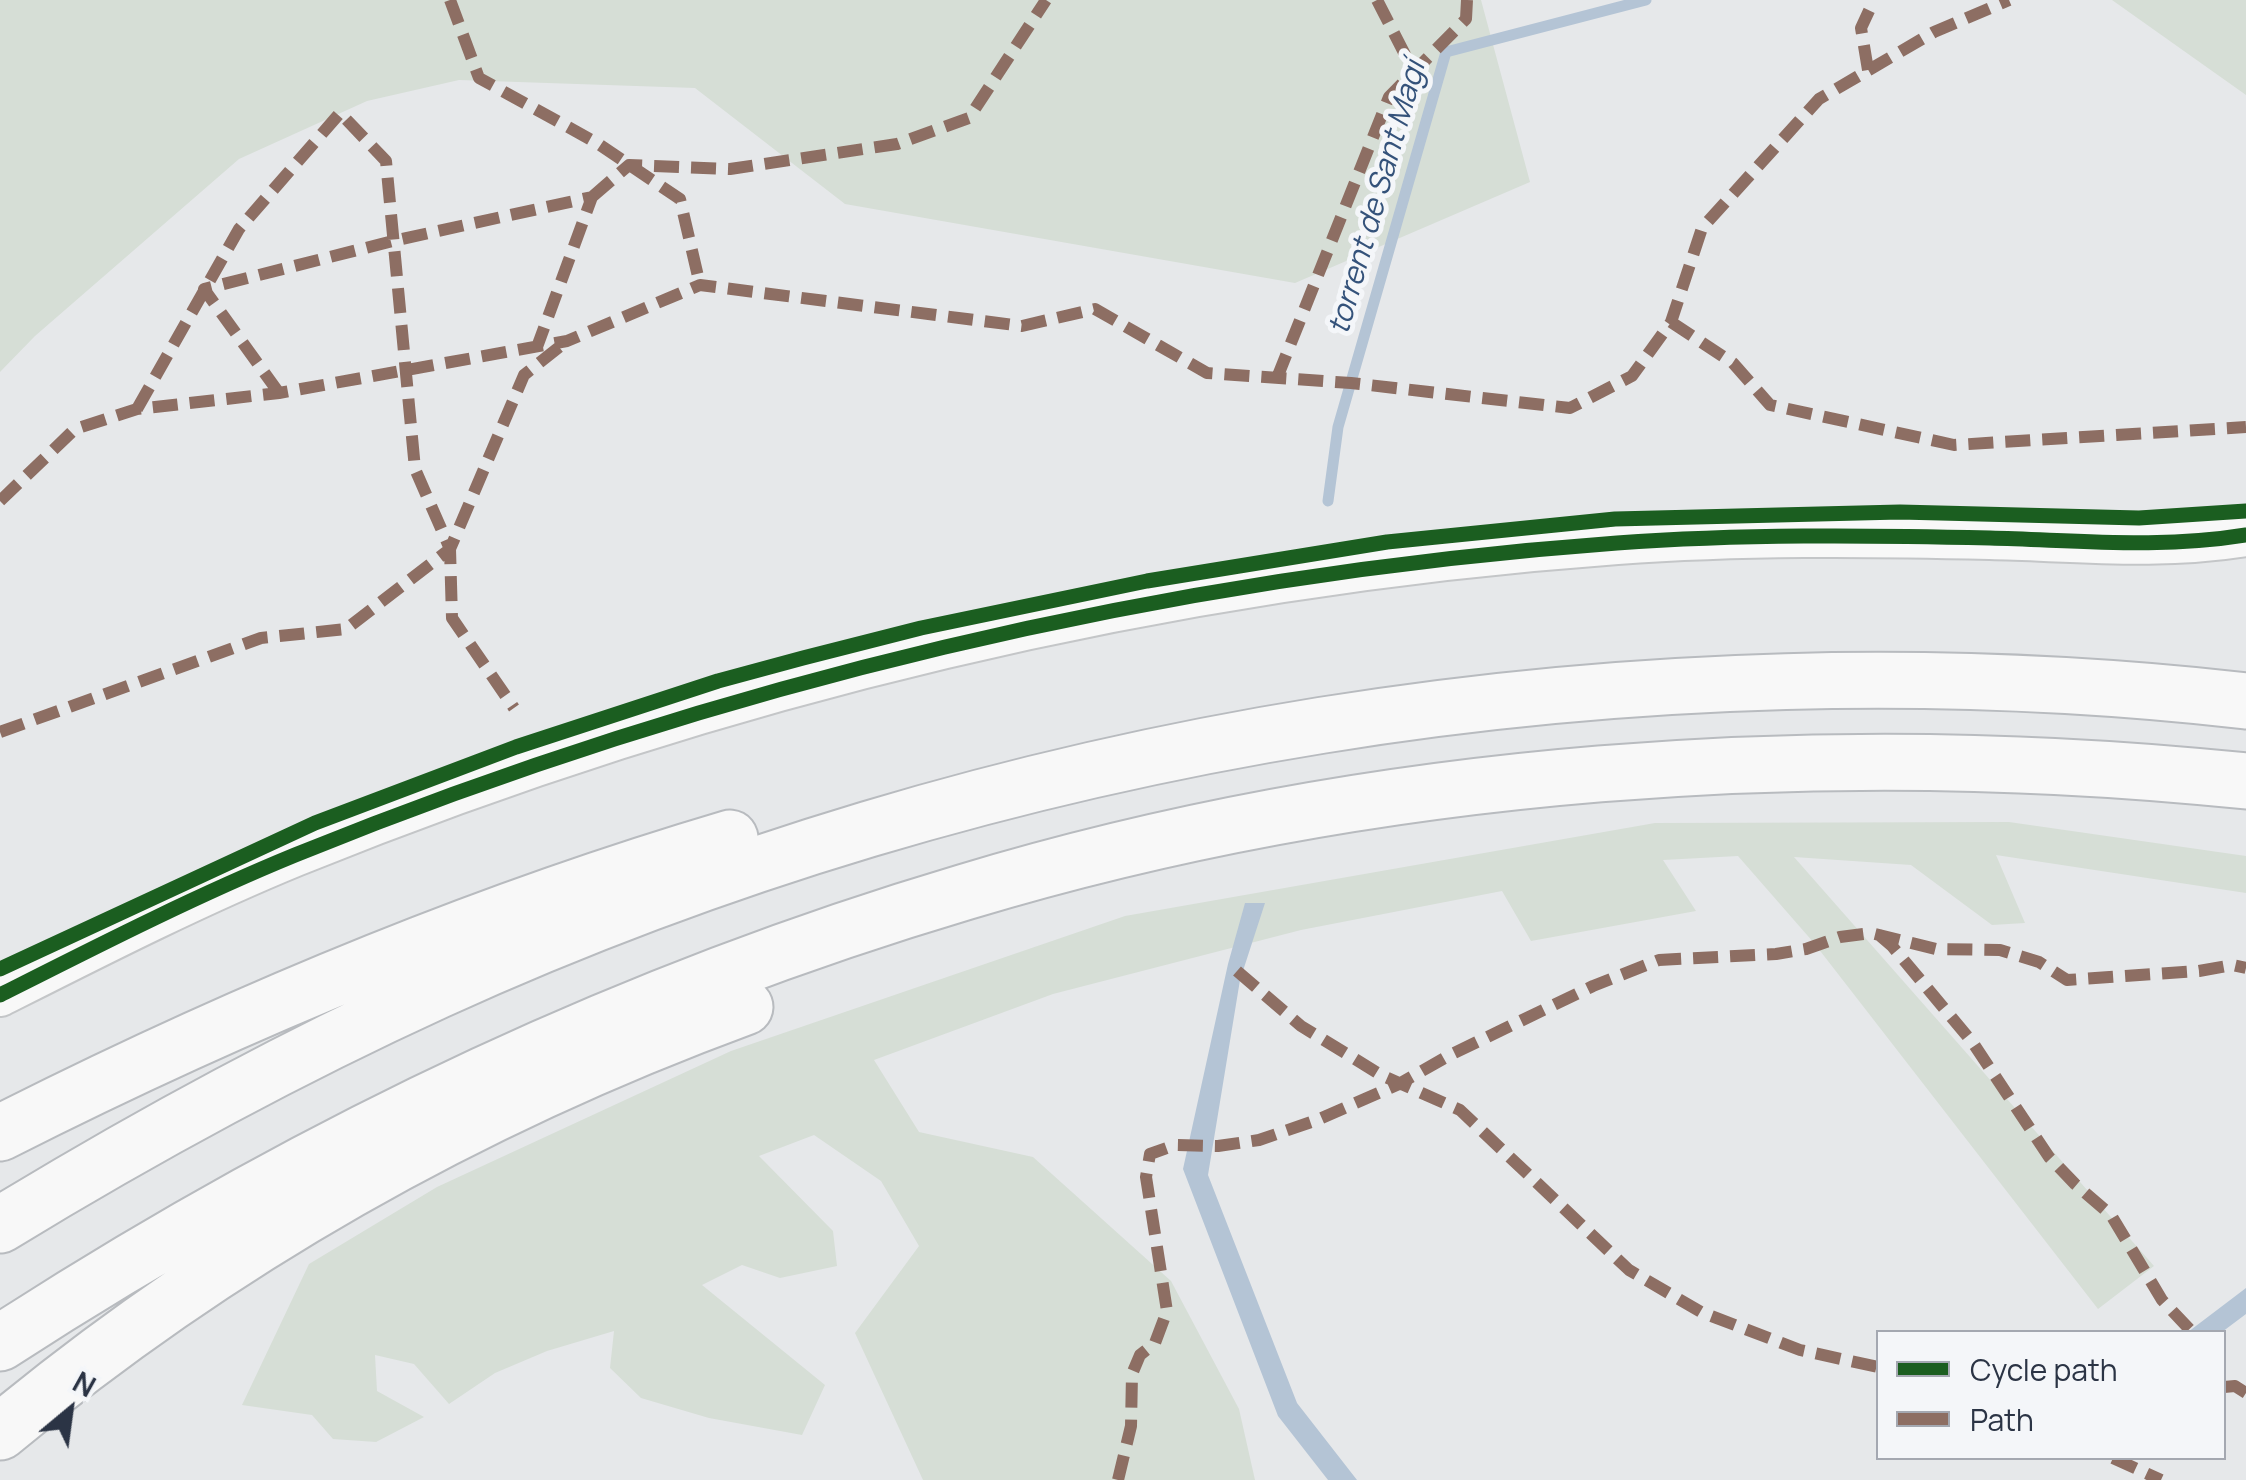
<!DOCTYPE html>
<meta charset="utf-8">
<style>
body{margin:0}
#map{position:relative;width:2246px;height:1480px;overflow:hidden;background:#e6e8ea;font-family:Manrope,sans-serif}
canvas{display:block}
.legend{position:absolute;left:1876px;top:1330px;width:350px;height:130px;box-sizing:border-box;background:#f4f6f9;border:2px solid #a4a8b1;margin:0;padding:12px 18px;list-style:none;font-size:30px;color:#2b3445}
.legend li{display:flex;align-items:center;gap:20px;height:50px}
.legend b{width:50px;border:2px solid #a4a8b1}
.north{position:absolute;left:20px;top:1360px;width:100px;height:100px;-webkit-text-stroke:8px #f4f6f9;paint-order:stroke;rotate:29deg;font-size:28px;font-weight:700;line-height:40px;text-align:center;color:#2b3445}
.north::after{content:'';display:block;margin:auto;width:35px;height:45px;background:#2b3445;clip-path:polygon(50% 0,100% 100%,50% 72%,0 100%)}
</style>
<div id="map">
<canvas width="2246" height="1480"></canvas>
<ul class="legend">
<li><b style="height:12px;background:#1b5e20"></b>Cycle path</li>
<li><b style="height:12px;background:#8d6e63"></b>Path</li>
</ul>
<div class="north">N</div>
</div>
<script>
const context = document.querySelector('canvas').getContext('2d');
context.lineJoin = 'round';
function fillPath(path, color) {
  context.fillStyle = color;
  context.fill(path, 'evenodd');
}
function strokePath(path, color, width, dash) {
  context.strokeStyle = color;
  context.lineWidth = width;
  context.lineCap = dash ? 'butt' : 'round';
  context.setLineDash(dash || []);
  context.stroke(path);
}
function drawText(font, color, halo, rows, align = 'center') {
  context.font = font + ' Manrope,sans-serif';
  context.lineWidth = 10;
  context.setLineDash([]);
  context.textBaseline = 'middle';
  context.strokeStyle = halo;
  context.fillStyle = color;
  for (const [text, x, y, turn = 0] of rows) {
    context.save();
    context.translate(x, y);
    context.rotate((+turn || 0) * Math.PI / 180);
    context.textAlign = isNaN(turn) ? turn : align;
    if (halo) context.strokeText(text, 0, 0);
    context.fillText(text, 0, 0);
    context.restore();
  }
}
fillPath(new Path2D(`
 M0,0H1481L1530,182L1295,283L845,204L695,88L459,80L367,101L239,159L35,336L0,372Z
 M2112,0H2246V95Z
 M2009,822L2246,856V893L1996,855L2025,923L1992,925L1911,865L1794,857L2154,1266L2098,1309L1814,943L1738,856L1663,860L1696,911L1531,941L1502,891L1301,930L1053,994L874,1060L919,1132L1033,1157L1171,1281L1239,1409L1255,1480H923L855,1333L919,1246L881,1181L814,1135L759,1156L833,1231L837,1266L780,1278L742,1265L702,1285L825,1385L802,1435L709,1418L641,1398L610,1368L614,1331L547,1351L495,1373L449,1404L414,1364L375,1355L377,1391L424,1417L376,1442L333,1439L312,1415L242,1405L309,1264L437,1187L731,1051L1125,916L1655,823Z`), '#d6ded6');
fillPath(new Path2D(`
 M1245,903H1265L1240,980L1208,1175L1297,1403L1357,1480H1328L1278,1416L1183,1169L1228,964Z
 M2246,1288V1314L2222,1332H2188Z`), '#b4c4d5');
strokePath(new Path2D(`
 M1328,501L1338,427L1446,52L1646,0`), '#b4c4d5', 11);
const secondary = new Path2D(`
 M0,995C97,946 195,896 295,855C716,684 1164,576 1617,543C1741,534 1866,535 1990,538C2075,540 2162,549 2246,535`);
const highway = new Path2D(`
 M0,1133C233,1015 480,912 730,838
 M0,1225C141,1139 286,1060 437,991C991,738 1640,632 2246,701
 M0,1343C299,1149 622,994 965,892C1372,769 1824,737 2246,781
 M0,1432C223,1247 473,1107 745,1007`);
strokePath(secondary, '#c4c6c8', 46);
strokePath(highway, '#b8bbbf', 59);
strokePath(secondary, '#f8f8f8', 42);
strokePath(highway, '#f8f8f8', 55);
strokePath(new Path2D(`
 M450,0L479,78L597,143L680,199L700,285
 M1377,0L1414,72
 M1868,70L1861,28L1874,0
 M592,197L629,165L730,169L897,144L969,118L1046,0
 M1671,322L1733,363L1770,405L1954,445L2246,427
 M1277,378L1389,97L1466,19L1467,0
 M279,393L204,289L393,241L592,197L537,347
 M137,409L239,229L340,113L386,161L415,469L450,549L452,618L514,708
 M0,501L75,429L137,409L279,393L567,341L700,285L1022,326L1095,309L1207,373L1351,383L1570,408L1632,376L1671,322L1702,228L1819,99L1934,32L2009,0
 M0,732L261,638L346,629L450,549L524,375L563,344
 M1878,934L1892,946L1973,1043L2049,1157L2075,1184L2111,1215L2162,1300L2192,1332
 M1237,971L1301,1026L1381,1075L1460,1110L1629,1270L1701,1312L1800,1350L1878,1367
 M2224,1387L2235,1386L2246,1393
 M2113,1458L2161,1480
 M1118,1480L1131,1426L1132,1374L1140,1355L1155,1343L1167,1311L1146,1177L1150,1154L1175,1145L1218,1146L1259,1140L1317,1120L1399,1084L1450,1055L1593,986L1659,960L1776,954L1806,949L1840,937L1871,933L1936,949L2000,950L2039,962L2067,980L2199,971L2233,965L2246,968`), '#8d6e63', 12, [25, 12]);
strokePath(new Path2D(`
 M0,969L315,823L516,747L718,681L803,658L921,628L1147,581L1387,542L1615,519L1900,512L2139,518L2246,511
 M0,995C97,946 195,896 295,855C716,684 1164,576 1617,543C1741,534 1866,535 1990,538C2075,540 2162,549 2246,535`), '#1b5e20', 15);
drawText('italic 30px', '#34527a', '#f4f6f9', [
 ["torrent de Sant Magí",1378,198,-74]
]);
</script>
